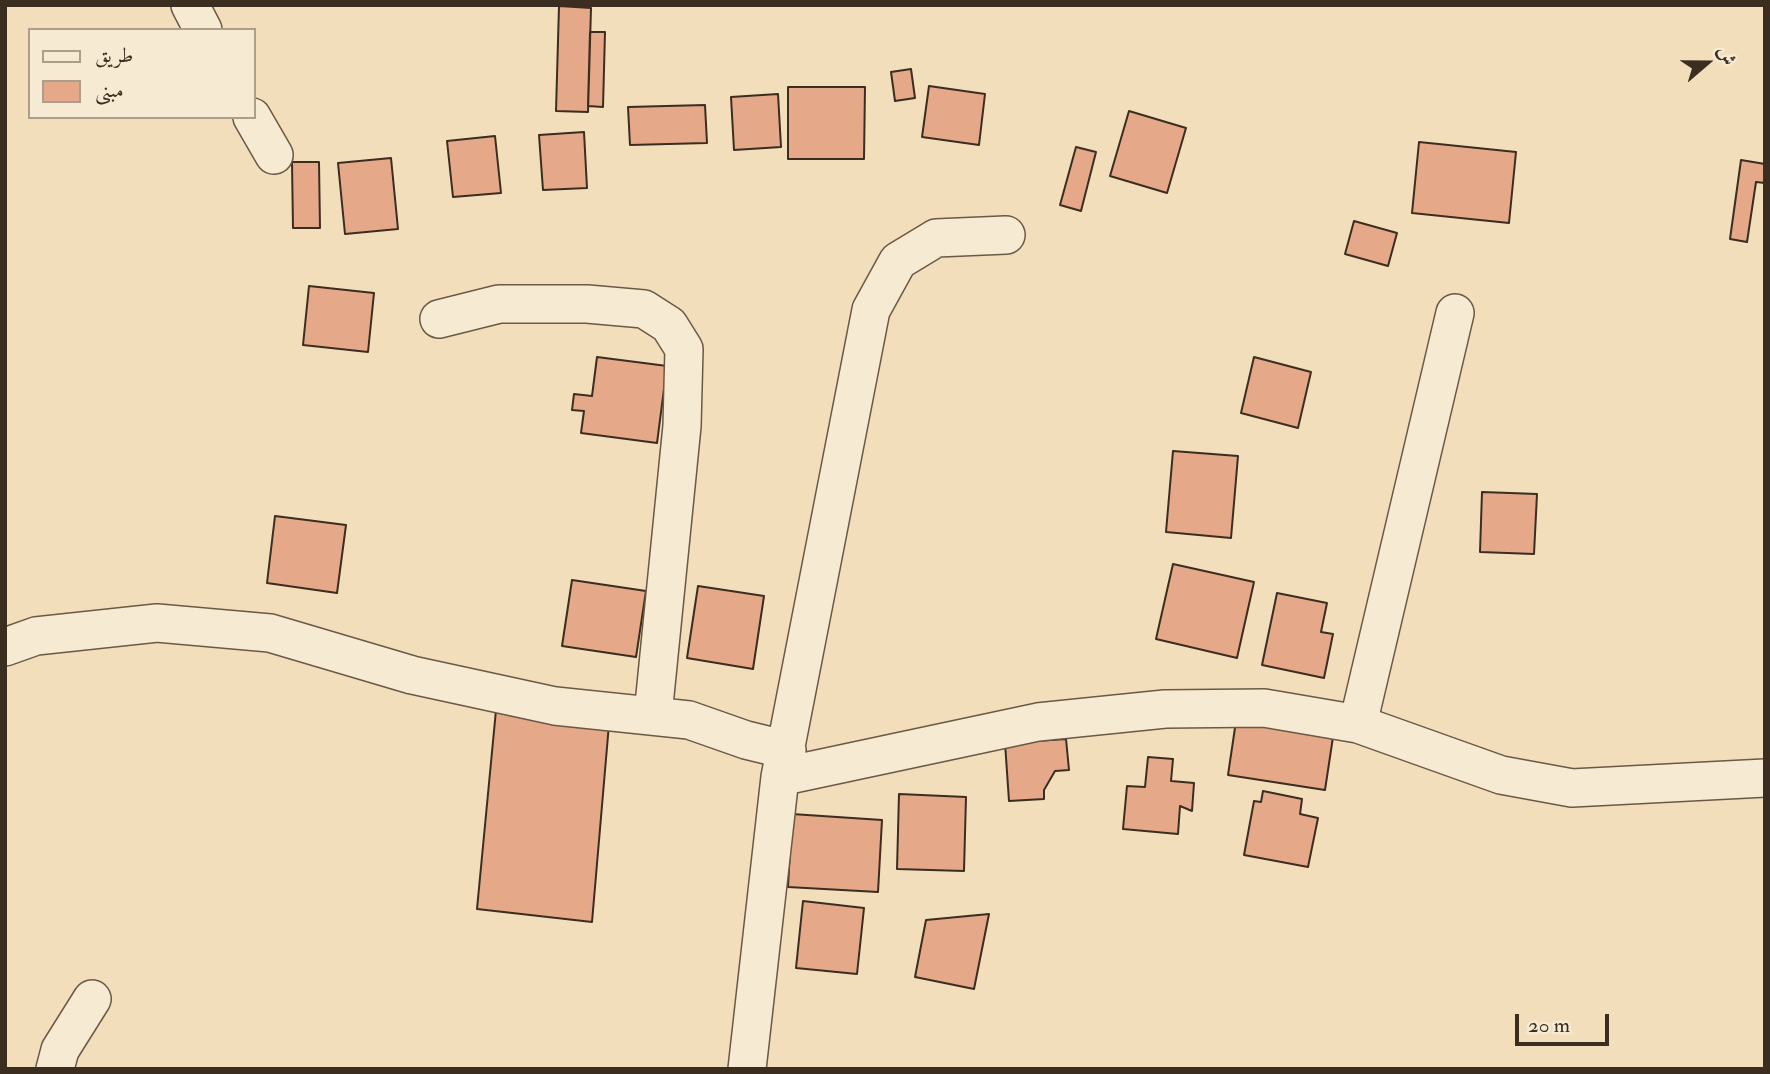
<!DOCTYPE html>
<meta charset="utf-8">
<style>
body{margin:0}
#map{position:relative;width:1770px;height:1074px;overflow:hidden;background:#f2deba;font-family:"IM FELL Double Pica",Amiri,serif}
canvas{display:block}
.frame{position:absolute;inset:0;border:7px solid #3b2d20;pointer-events:none}
.legend{position:absolute;left:28px;top:28px;width:228px;height:91px;box-sizing:border-box;background:#f7ead2;border:2px solid #ac9e8b;margin:0;padding:9px 12px;list-style:none;font-size:21px;color:#3b2d20}
.legend li{display:flex;align-items:center;gap:14px;height:35px}
.legend b{width:35px;border:2px solid #ac9e8b}
.north{position:absolute;left:1672px;top:28px;width:70px;height:70px;-webkit-text-stroke:5px #f7ead2;paint-order:stroke;rotate:70deg;font-size:19px;font-weight:700;line-height:28px;text-align:center;color:#3b2d20}
.north::after{content:'';display:block;margin:auto;width:24px;height:32px;background:#3b2d20;clip-path:polygon(50% 0,100% 100%,50% 72%,0 100%)}
.scale{position:absolute;left:1515px;top:1014px;width:94px;height:32px;box-sizing:border-box;border:4px solid #3b2d20;border-top:0;padding-left:9px;font-size:21px;line-height:24px;white-space:nowrap;color:#3b2d20;-webkit-text-stroke:5px #f7ead2;paint-order:stroke}
</style>
<div id="map">
<canvas width="1770" height="1074"></canvas>
<div class="frame"></div>
<ul class="legend">
<li><b style="height:9px;background:#f7ead2"></b>طريق</li>
<li><b style="height:19px;background:#e5a98a"></b>مبنى</li>
</ul>
<div class="north">ش</div>
<div class="scale">20 m</div>
</div>
<script>
const context = document.querySelector('canvas').getContext('2d');
context.lineJoin = 'round';
function fillPath(path, color) {
  context.fillStyle = color;
  context.fill(path, 'evenodd');
}
function strokePath(path, color, width, dash) {
  context.strokeStyle = color;
  context.lineWidth = width;
  context.lineCap = dash ? 'butt' : 'round';
  context.setLineDash(dash || []);
  context.stroke(path);
}
const building = new Path2D(`
 M559,6L591,8L588,112L556,111Z
 M590,32H605L603,107L588,106Z
 M911,69L915,98L895,101L891,72Z
 M929,86L985,94L979,145L922,137Z
 M788,87H865L864,159H788Z
 M778,94L781,147L734,150L731,97Z
 M705,105L707,143L630,145L628,107Z
 M1129,111L1186,128L1167,193L1110,176Z
 M584,132L587,188L543,190L539,135Z
 M495,136L501,193L453,197L447,141Z
 M1419,142L1516,152L1509,223L1412,213Z
 M1076,147L1096,152L1081,211L1060,205Z
 M391,158L398,229L345,234L338,163Z
 M1741,160L1765,164V183L1756,182L1747,242L1730,239Z
 M292,162H319L320,228H293Z
 M1354,221L1397,233L1388,266L1345,254Z
 M309,286L374,293L368,352L303,345Z
 M597,357L667,366L657,443L581,433L584,411L572,410L574,394L592,396Z
 M1254,357L1311,372L1298,428L1241,413Z
 M1173,451L1238,456L1231,538L1166,532Z
 M1482,492L1537,494L1534,554L1480,552Z
 M275,516L346,525L337,593L267,583Z
 M1173,564L1254,582L1237,658L1156,639Z
 M572,580L646,591L636,657L562,646Z
 M698,586L764,596L753,669L687,658Z
 M1277,593L1327,603L1321,632L1333,634L1324,678L1262,665Z
 M496,710L609,724L592,922L477,909Z
 M1236,721L1333,737L1325,790L1228,775Z
 M1066,739L1069,770L1055,771L1044,790V799L1009,801L1005,743Z
 M1148,757L1173,759L1171,781L1194,783L1192,811L1180,806L1178,834L1123,829L1127,786L1145,787Z
 M1263,791L1302,799L1300,814L1318,818L1308,867L1244,855L1254,801L1261,802Z
 M899,794L966,797L964,871L897,869Z
 M792,814L882,820L878,892L788,887Z
 M803,901L864,908L857,974L796,968Z
 M989,914L974,989L915,977L926,920Z`);
fillPath(building, '#e5a98a');
strokePath(building, '#3b2d20', 2);
const minor = new Path2D(`
 M190,5L203,30
 M252,117L274,155
 M439,319L499,304H587L644,309L669,325L684,349L682,426L653,715
 M5,647L36,636L157,623L270,633L412,675L555,706L689,720L746,740L787,750
 M1358,724L1455,313
 M780,777L1038,722L1165,709L1264,708L1358,724L1501,775L1572,788L1765,778
 M55,1069L60,1050L92,999
 M747,1069L780,777L871,310L898,261L936,238L1006,235`);
strokePath(minor, '#695946', 40);
strokePath(minor, '#f7ead2', 37);
</script>
